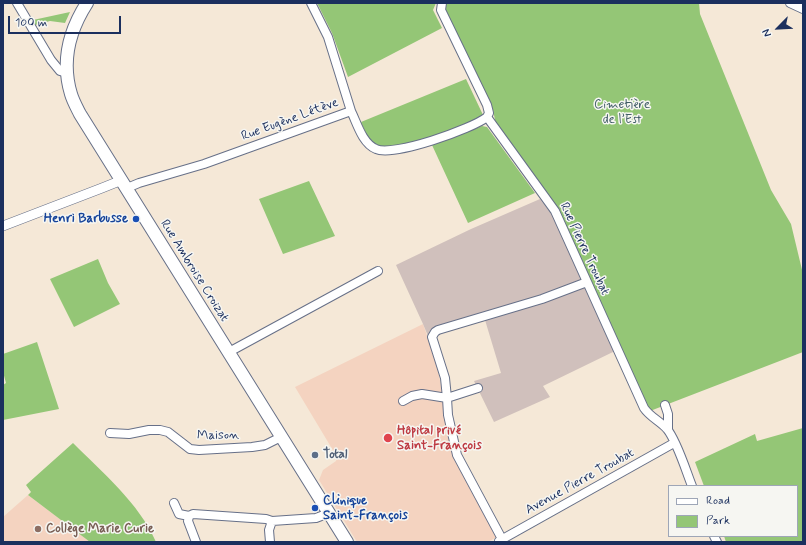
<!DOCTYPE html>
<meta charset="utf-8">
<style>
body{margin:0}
#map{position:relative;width:806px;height:545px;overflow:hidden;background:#f5e8d7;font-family:Mynerve,sans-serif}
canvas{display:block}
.frame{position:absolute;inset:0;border:4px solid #1b2f5e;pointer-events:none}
.legend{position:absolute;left:668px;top:485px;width:130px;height:52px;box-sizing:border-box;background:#f6f6f2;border:1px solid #9ea6b7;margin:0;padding:5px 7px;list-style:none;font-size:12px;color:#1b2f5e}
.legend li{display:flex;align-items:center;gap:8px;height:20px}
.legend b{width:20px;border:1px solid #9ea6b7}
.north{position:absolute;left:758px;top:8px;width:40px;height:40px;-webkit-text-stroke:3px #f6f6f2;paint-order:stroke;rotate:246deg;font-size:11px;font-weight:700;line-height:16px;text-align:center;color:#1b2f5e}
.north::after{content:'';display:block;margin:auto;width:14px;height:18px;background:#1b2f5e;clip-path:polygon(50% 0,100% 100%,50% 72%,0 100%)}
.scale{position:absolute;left:8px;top:16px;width:113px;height:18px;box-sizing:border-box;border:2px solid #1b2f5e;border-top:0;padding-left:5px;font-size:12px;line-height:14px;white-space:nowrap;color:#1b2f5e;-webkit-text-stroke:3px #f6f6f2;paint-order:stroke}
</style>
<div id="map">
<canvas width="806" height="545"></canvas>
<div class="frame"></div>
<ul class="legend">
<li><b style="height:5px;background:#fff"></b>Road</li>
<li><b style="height:11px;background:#94c676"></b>Park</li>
</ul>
<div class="north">N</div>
<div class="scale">100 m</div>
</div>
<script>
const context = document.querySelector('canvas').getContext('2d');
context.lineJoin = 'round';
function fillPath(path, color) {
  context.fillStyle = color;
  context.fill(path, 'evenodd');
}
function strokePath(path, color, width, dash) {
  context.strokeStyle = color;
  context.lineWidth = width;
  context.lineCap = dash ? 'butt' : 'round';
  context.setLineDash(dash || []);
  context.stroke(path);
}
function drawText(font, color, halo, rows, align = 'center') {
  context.font = font + ' Mynerve,sans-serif';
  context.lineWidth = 3;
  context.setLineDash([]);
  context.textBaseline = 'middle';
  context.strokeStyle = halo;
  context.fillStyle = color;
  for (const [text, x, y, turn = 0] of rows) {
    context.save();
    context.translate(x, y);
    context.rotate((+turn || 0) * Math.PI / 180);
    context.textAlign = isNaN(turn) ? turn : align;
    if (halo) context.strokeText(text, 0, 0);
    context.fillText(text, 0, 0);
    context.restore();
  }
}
fillPath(new Path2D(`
 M423,324L437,364L454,459L497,537L488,542H357L319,480L323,470L336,461L337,457L295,387Z
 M28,495L90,542H3V517Z`), '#f4d3c0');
fillPath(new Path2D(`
 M540,199L553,216L615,351L543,386L550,397L494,422L474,381L501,373L485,320L428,336L423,324L396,265L471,229Z`), '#d0c0bc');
fillPath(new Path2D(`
 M317,3H436L433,10L442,28L348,77L332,33Z
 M448,3H699L700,14L771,190L791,224L803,274V352L650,411L558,210L496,125L493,110L444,8L446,4Z
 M70,12L65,23L50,21L35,25L33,20Z
 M466,79L483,115L477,121L429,138L397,146L382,147L374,144L368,138L361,122Z
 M482,126L487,127L535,193L468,223L432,145Z
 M309,181L335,236L283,254L259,199Z
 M98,259L108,283L120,304L74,327L50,279Z
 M37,342L59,409L3,420V385L6,383L3,372V354Z
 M803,428V542H726L724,536H797V486H704L695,462L755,434L757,441Z
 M73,443C102,472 139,503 156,542H90L28,495L31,492L26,485Z`), '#94c676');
const minor = new Path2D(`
 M17,3L51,60L60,71L67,73
 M311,3L328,37L351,111
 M442,3L441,10L487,105L489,113L487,117L555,211L644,408C650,417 660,421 667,429C677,441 686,471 692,486
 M790,3L803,9
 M127,188L139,183L204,164L351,111C357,123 362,143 376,149C393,157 472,129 487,117
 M229,352L378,271
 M403,401L412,396L422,394L447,398L478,388
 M665,405L668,414V430
 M110,433L129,434L149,430H160L168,432L190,449L199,450L252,447L265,445L281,437
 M174,503L179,514L189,516
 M714,536L717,542
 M502,539L457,455L448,415L447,398L445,378L432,337L435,332L438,330L542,299L587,282
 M499,541L674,443
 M196,542L188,521L189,516L193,514L266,519L272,521L316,518L329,513
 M270,542L269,530L272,521`);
const tertiary = new Path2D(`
 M3,226L102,188L122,180`);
const primary = new Path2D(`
 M87,3C69,31 61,61 71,94C73,101 77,108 80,114L347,542`);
strokePath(minor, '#677088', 10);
strokePath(tertiary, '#677088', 10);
strokePath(primary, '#677088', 14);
strokePath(minor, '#fff', 8);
strokePath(tertiary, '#fff', 9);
strokePath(primary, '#fff', 12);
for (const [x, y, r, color] of [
 [136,219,4,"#1a4fb4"],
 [388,438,5,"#e0444e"],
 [315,455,4,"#5c6f8a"],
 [315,508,4,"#1a4fb4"],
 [38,529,4,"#8d6e63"]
]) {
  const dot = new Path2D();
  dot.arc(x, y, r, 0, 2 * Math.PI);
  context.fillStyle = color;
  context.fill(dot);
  strokePath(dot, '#f6f6f2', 1.5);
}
drawText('13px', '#3f5c65', '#f6f6f2', [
 ["Cimetière",622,105],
 ["de l’Est",622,120]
]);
drawText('13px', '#1b2f5e', '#f6f6f2', [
 ["Rue Eugène Létève",290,120,-20],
 ["Rue Pierre Troubat",584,249,65],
 ["Rue Ambroise Croizat",194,271,58],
 ["Maison",218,436,-1],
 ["Avenue Pierre Troubat",580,482,-29]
]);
drawText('bold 13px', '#164399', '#f6f6f2', [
 ["Henri Barbusse",128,219],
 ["Clinique",323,501,"left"],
 ["Saint-François",323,516,"left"]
], 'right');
drawText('bold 13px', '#be3a42', '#f6f6f2', [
 ["Hôpital privé",397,431],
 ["Saint-François",397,446]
], 'left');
drawText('bold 13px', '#4e5e75', '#f6f6f2', [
 ["Total",323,455]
], 'left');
drawText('bold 13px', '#785e54', '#f6f6f2', [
 ["Collège Marie Curie",46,529]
], 'left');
</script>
